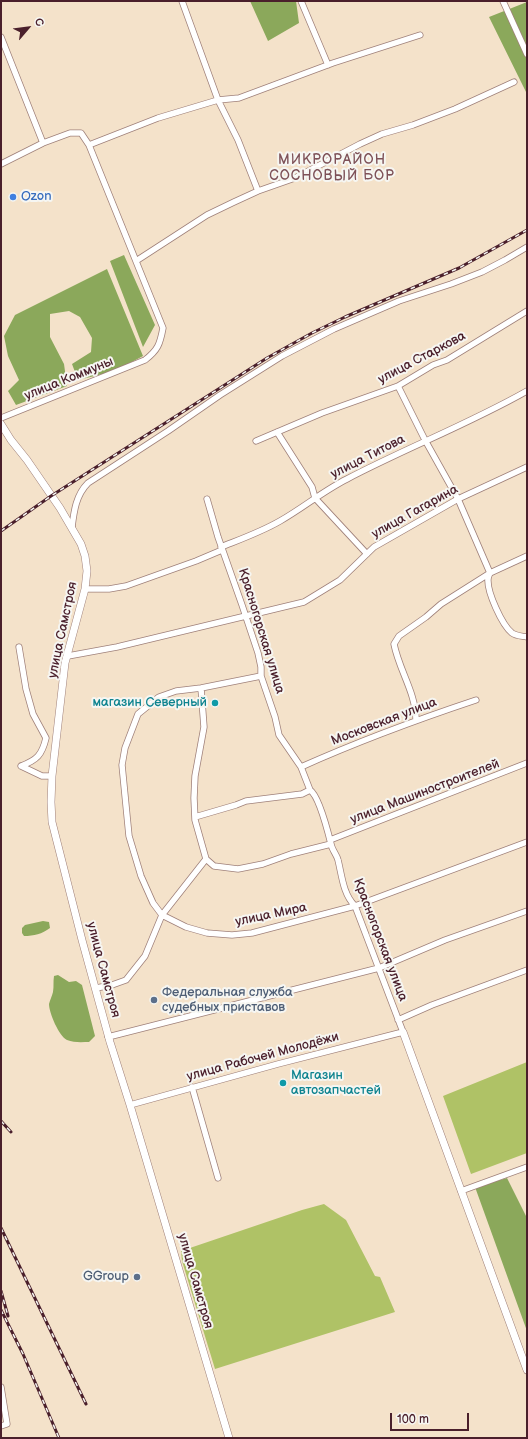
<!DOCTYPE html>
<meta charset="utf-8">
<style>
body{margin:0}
#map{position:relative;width:528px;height:1439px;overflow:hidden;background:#f4e2ca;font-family:"Balsamiq Sans",sans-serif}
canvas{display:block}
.frame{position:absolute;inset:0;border:2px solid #4a1f2b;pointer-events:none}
.north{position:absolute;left:8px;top:8px;width:40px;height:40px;-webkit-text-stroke:3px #f6f6f2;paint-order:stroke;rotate:62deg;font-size:11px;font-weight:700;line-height:16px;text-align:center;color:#4a1f2b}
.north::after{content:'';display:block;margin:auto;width:14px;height:18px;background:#4a1f2b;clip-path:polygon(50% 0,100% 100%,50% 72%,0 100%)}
.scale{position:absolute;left:390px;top:1413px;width:79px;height:18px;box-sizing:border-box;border:2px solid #4a1f2b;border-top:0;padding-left:5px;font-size:12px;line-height:14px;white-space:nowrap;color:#4a1f2b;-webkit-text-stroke:3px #f6f6f2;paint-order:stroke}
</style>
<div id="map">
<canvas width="528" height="1439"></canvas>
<div class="frame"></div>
<div class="north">С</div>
<div class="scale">100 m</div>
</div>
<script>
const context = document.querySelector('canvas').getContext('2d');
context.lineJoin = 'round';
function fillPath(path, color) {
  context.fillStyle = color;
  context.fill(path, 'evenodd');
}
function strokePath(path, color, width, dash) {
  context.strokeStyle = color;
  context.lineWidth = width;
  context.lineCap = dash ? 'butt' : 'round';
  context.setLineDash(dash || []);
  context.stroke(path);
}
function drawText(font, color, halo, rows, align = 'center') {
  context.font = font + ' "Balsamiq Sans",sans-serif';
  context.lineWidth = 4;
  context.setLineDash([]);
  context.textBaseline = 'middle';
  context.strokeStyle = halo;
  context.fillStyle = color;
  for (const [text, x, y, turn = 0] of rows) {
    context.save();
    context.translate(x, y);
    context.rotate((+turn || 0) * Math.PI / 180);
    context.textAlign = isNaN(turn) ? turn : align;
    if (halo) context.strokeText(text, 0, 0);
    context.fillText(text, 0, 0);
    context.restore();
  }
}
fillPath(new Path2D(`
 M527,1062V1153L471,1174L443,1096Z
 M324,1204L346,1220L375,1276L380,1277L395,1312L215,1369L182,1261L181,1251L302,1210Z`), '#afc266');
fillPath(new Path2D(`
 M250,1H296L299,23L268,41Z
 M527,2V94L489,17Z
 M124,255L155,325L143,347L110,261Z
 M107,269L143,356L115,371L78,380L72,364L91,352L92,338L80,317L69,311L50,314V337L64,364L67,386L16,405L8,391L19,380L8,356L4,336L15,315Z
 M43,921L49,922L50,928C42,934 34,936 24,936L22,933V928L25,925Z
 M58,975L69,982L76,981L82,985L95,1036L89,1042C83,1042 74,1043 67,1040C59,1036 49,1013 49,1004C50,1000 52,996 53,992C54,986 53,982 54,976Z
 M507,1178L527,1218V1331L475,1187Z`), '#8ba85b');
const minor = new Path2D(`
 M182,1L218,100L238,140L258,191
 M301,1L328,65
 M503,1L527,54
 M1,37L43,143
 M89,145L158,118L218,100L239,98L333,63L420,35
 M1,164L43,143L70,133H81L89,145L163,328C160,344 158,350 145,360L1,418
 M136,261L207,215L234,202L258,191L295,178L360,144L382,134L413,125L455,109L514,82
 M398,386L425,440L458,499L490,573C489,575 488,577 488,579C487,592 502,625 512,633C516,636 522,636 527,637
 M277,432L312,487L315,498L367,554
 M256,441L322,413L398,386L433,365L447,360L527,311
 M72,527C74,511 76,495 88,483L168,431L220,395L282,356L334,329L399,301L451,284L482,272L505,260L527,247
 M221,547C241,539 261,532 280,521C303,508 323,491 347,479C406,448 469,424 527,391
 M85,589H109L126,586L196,561L222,550
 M19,647L26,689L33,714L46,738C42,755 37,760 21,766
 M68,656L117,647L304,602L340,580L374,547L458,499L527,467
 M261,676L201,688L176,691L159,697L138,714L125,748L122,765L129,836L141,876L153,903L162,915L186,927L207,933L232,935L252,933L355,906L527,842
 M201,688L204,727L195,776L194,798L195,820L206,859L214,866L238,869L263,864L291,854L331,844
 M416,720C416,693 399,670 394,644L399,636L426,617L441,604L490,573L527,556
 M21,766L42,776H52
 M301,767C359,741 416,720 476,700
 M195,817L236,805L246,801L302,794L310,790
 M330,840L527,763
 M96,988L112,985L126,980L145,956L162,915L206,859
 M398,1020L432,1005L527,970
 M108,1037L379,968L445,940L527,911
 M192,1087L218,1178
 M130,1105L278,1064L403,1032L355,906C343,894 342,876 338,860C337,855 332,850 331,844C328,832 319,796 310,790L301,767L279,735L275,717L261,676V667L258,653L242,605L218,537L207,499
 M461,1191L527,1167
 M1,1387L7,1424L1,1426`);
const tertiary = new Path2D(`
 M1,424L11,440L27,460L60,508L81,544L85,556L87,571L85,589L65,663L52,776L51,802L52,822L82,940L110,1042L130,1105L229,1438
 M403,1032L527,1370`);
strokePath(minor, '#9f807a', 7);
strokePath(tertiary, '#9f807a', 8);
strokePath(minor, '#fff', 5.5);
strokePath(tertiary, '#fff', 7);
const rail = new Path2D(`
 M1,531L51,496L267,358L312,333L345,317L459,268L527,230
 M1,1121L11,1132
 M1,1228L86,1404
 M1,1291L8,1316
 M1,1310L23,1354L59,1438`);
strokePath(rail, '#4a1f2b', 3);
strokePath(rail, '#f6f6f2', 1.5, [4.5]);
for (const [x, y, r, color] of [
 [13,197,4,"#3f7fe0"],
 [215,703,4,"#0f9aa8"],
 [154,1000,4,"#5c6f8a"],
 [283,1083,4,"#0f9aa8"],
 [137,1277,4,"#5c6f8a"]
]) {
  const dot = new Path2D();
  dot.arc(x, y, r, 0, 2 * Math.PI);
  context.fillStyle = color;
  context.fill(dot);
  strokePath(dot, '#f6f6f2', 1.5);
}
drawText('13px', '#366cbe', '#f6f6f2', [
 ["Ozon",21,197]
], 'left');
drawText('13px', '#4a1f2b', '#f6f6f2', [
 ["улица Старкова",422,358,-28],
 ["улица Коммуны",69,379,-22],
 ["улица Титова",368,457,-27],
 ["улица Гагарина",415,512,-29],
 ["улица Самстроя",63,630,-78],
 ["Красногорская улица",261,631,73],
 ["Московская улица",384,722,-21],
 ["улица Машиностроителей",425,792,-21],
 ["улица Мира",271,915,-12],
 ["Красногорская улица",380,940,69],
 ["улица Самстроя",103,970,75],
 ["улица Рабочей Молодёжи",263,1057,-15],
 ["улица Самстроя",195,1281,74]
]);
drawText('13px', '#0d838f', '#f6f6f2', [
 ["магазин Северный",207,703],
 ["Магазин",291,1076,"left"],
 ["автозапчастей",291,1091,"left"]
], 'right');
drawText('13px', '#4e5e75', '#f6f6f2', [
 ["Федеральная служба",162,993],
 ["судебных приставов",162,1008],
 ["GGroup",129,1277,"right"]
], 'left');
context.letterSpacing = '1px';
drawText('14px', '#7e5157', '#f6f6f2', [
 ["МИКРОРАЙОН",332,160],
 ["СОСНОВЫЙ БОР",332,176]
]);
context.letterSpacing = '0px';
</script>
